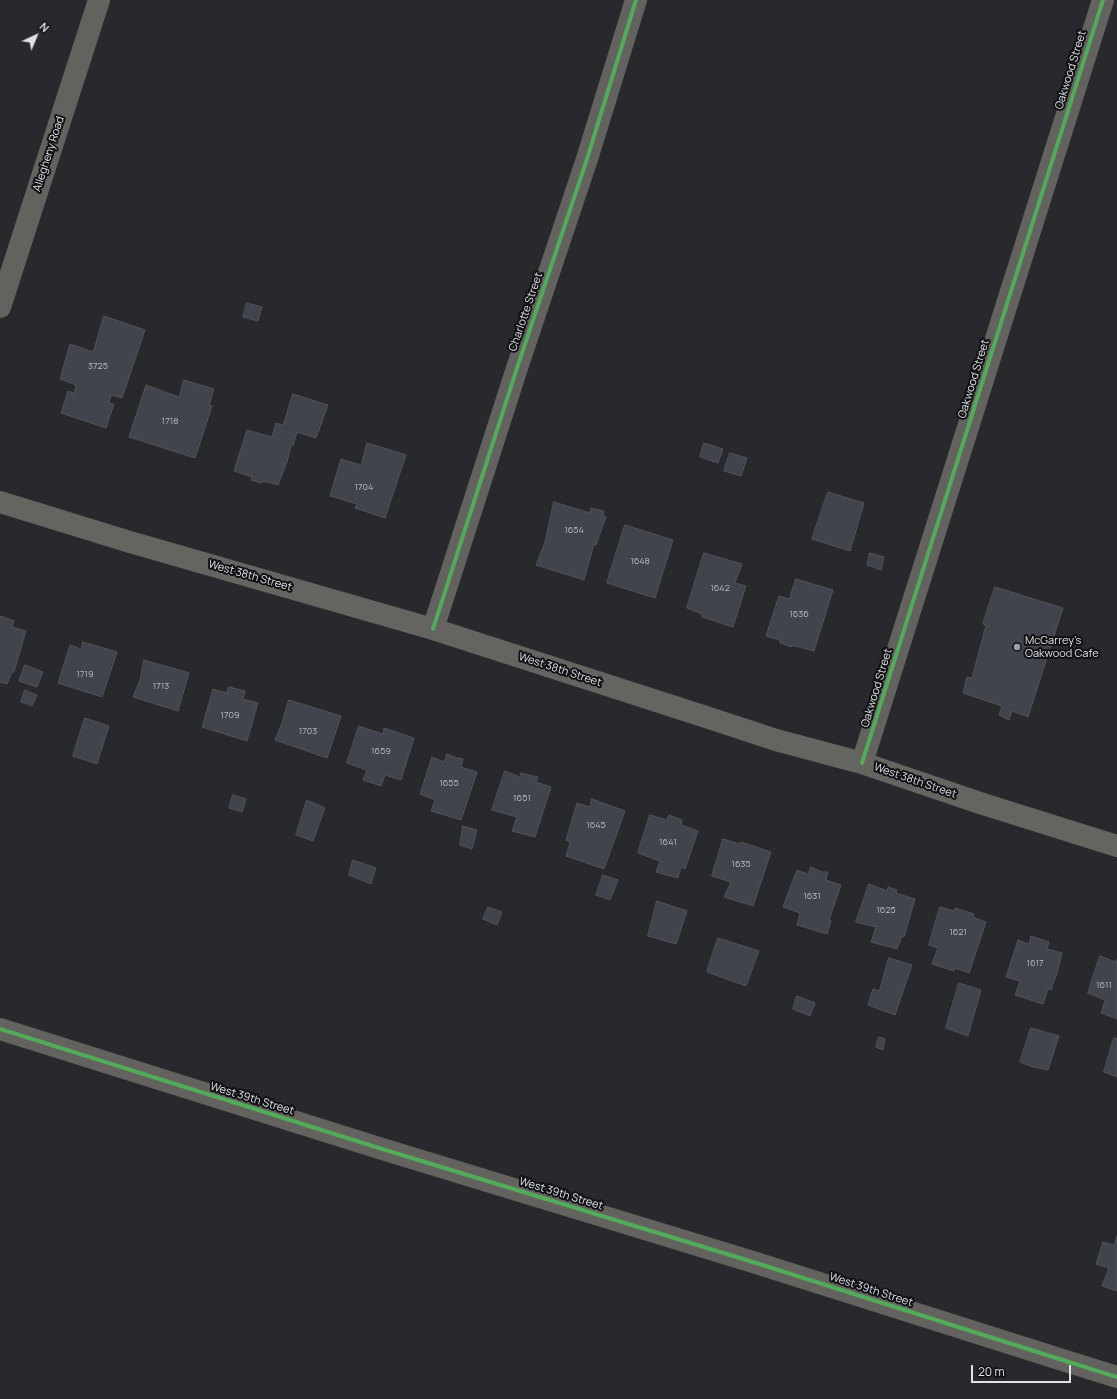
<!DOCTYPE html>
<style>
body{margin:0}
#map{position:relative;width:1117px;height:1399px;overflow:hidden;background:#27292d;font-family:Manrope,sans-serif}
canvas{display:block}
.north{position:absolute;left:16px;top:16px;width:40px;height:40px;-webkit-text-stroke:3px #101114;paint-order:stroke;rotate:44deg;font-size:11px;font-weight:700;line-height:16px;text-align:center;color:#dfe1e5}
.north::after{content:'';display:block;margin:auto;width:14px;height:18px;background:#dfe1e5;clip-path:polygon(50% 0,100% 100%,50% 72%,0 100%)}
.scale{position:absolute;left:971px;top:1365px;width:100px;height:18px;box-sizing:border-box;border:2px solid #dfe1e5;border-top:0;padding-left:5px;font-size:12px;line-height:14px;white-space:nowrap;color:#dfe1e5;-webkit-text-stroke:3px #101114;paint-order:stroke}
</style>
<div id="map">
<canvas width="1117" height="1399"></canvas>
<div class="north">N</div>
<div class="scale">20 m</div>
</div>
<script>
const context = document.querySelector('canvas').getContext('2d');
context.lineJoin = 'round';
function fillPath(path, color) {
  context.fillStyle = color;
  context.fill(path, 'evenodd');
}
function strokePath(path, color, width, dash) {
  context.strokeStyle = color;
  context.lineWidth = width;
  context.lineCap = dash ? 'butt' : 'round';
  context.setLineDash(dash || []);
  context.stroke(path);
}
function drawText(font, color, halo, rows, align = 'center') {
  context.font = font + ' Manrope,sans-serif';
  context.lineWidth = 4;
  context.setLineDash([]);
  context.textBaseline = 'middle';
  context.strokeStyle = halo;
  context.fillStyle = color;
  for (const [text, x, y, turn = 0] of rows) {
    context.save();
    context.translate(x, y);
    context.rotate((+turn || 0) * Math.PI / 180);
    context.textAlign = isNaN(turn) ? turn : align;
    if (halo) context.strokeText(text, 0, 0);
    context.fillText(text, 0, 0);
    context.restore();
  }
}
const building = new Path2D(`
 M247,303L262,307L258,321L243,317Z
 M104,316L145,330L122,398L111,395L109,403L114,404L106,428L61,413L68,391L74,393L76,385L60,379L70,344L93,352Z
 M184,380L214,389L209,405L212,406L195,458L129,437L146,385L179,397Z
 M293,394L328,405L316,438L297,432L293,445L291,446L287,462L278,485L263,481L262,483L251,480L252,477L234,471L247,430L272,437L276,423L283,425Z
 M367,443L406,455L385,518L355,508L357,504L330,496L341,459L361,465Z
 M704,443L723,449L718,463L700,457Z
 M730,453L747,458L741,476L724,471Z
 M828,492L864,503L850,551L812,539Z
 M554,502L590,513L591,508L604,511L603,516L606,517L596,545L594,544L584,580L536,565L545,542Z
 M625,525L673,540L655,598L607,583Z
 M704,553L742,564L735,583L746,586L733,627L702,617V614L687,608Z
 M870,553L884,557L881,570L867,565Z
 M796,579L833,590L814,651L792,645V647L780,643V640L766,636L779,596L789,599Z
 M995,587L1063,608L1028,717L1012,711L1009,720L999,715L1002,706L963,693L967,677L972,678L986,625L983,624Z
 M0,616L14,621L12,627L26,631L14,672H12L7,684L0,682Z
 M83,642L117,652L102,697L58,683L70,645L81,649Z
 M144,660L189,673L178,711L133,697L140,680Z
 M25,665L43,672L37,687L19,681Z
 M229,687L245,691L243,699L258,703L247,741L202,727L213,689L226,693Z
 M25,690L37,695L32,706L21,702Z
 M289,700L341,716L327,758L275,740L282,723Z
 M85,718L109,726L97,764L73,756Z
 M359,726L383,734L384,728L414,738L401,780L385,775L381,786L363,780L367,770L347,763Z
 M447,754L457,758L463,759L461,767L477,772L461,820L431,811L435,800L420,794L432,757L444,762Z
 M505,771L520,777L521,773L538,777L536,782L551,787L535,837L512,831L517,817L492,810Z
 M233,795L246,799L242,812L229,808Z
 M592,799L625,811L604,869L566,856L570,842L566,840L577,803L590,807Z
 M307,800L325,808L313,841L296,835Z
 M650,815L667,820L669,815L682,820L681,825L698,831L685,869L681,867L678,878L656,872L660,861L638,853Z
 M463,826L477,830L472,849L460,845Z
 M723,839L740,844L741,842L771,852L753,906L724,897L731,882L712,876Z
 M353,860L376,868L371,884L349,875Z
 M811,867L822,872H828L826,880L841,885L829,920L831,921L827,934L797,925L800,913L783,907L797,870L808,874Z
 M603,875L618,880L610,900L596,895Z
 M869,884L887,891L888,887L897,890L896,893L915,899L904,937L902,936L897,949L871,942L876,927L856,922Z
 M657,901L687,911L676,944L648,936Z
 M488,907L502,912L497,925L483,919Z
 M940,907L954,911L955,908L974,914L973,917L986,922L969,973L955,968L954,971L932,964L938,948L929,945Z
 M1031,936L1049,942L1047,949L1062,953L1057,973L1051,990L1048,989L1043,1004L1015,995L1020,981L1006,977L1018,940L1029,944Z
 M718,938L759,951L746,986L707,972Z
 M1100,956L1116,962L1117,959V1019L1101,1013L1105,1000L1088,993Z
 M889,958L912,965L895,1015L868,1005L873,989L879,991Z
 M959,983L981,990L968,1036L946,1028Z
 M797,996L815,1003L810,1016L793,1009Z
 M1031,1028L1059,1036L1048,1070L1033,1067L1020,1062Z
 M879,1037L885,1039L883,1050L876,1047Z
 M1114,1038L1117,1039V1077L1104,1072Z
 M1117,1236V1291L1102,1286L1109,1268L1096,1264L1103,1242L1114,1245Z`);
fillPath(building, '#41444c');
strokePath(building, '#515356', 1);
strokePath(new Path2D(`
 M0,307L99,0
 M433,629L517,368L587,159L636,0
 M862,763L1103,0
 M0,1029L379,1148L753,1262L1053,1357L1117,1377`), '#63625f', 22);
strokePath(new Path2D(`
 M0,502L130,542L433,629L706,717L776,740L862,763L983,804L1117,846`), '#666461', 22);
strokePath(new Path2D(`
 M433,629L517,368L587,159L636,0
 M862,763L1103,0
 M0,1029L379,1148L753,1262L1053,1357L1117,1377`), '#51ab58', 4);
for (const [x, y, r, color] of [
 [1017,647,4,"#9fa1a5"]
]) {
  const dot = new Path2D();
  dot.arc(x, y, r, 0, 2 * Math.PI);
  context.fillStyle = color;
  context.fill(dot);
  strokePath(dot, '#101114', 1.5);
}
drawText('9px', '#b8babf', null, [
 ["3725",98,366],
 ["1718",170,421],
 ["1704",364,487],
 ["1654",574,530],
 ["1648",640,561],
 ["1642",720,588],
 ["1636",799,614],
 ["1719",85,674],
 ["1713",161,686],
 ["1709",230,715],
 ["1703",308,731],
 ["1659",381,751],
 ["1655",449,783],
 ["1651",522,798],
 ["1645",596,825],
 ["1641",668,842],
 ["1635",741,864],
 ["1631",812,896],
 ["1625",886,910],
 ["1621",958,932],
 ["1617",1035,963],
 ["1611",1104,985]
]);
drawText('11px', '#dfe1e5', '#101114', [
 ["Oakwood Street",1071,70,-73],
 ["Allegheny Road",49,154,-72],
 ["Charlotte Street",526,312,-71],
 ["Oakwood Street",974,379,-73],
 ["West 38th Street",250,576,16],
 ["West 38th Street",560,670,18],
 ["Oakwood Street",877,688,-73],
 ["West 38th Street",915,781,19],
 ["West 39th Street",252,1099,17],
 ["West 39th Street",561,1194,17],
 ["West 39th Street",871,1290,18]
]);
drawText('11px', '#dfe1e5', '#101114', [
 ["McGarrey's",1025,641],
 ["Oakwood Cafe",1025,654]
], 'left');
</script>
